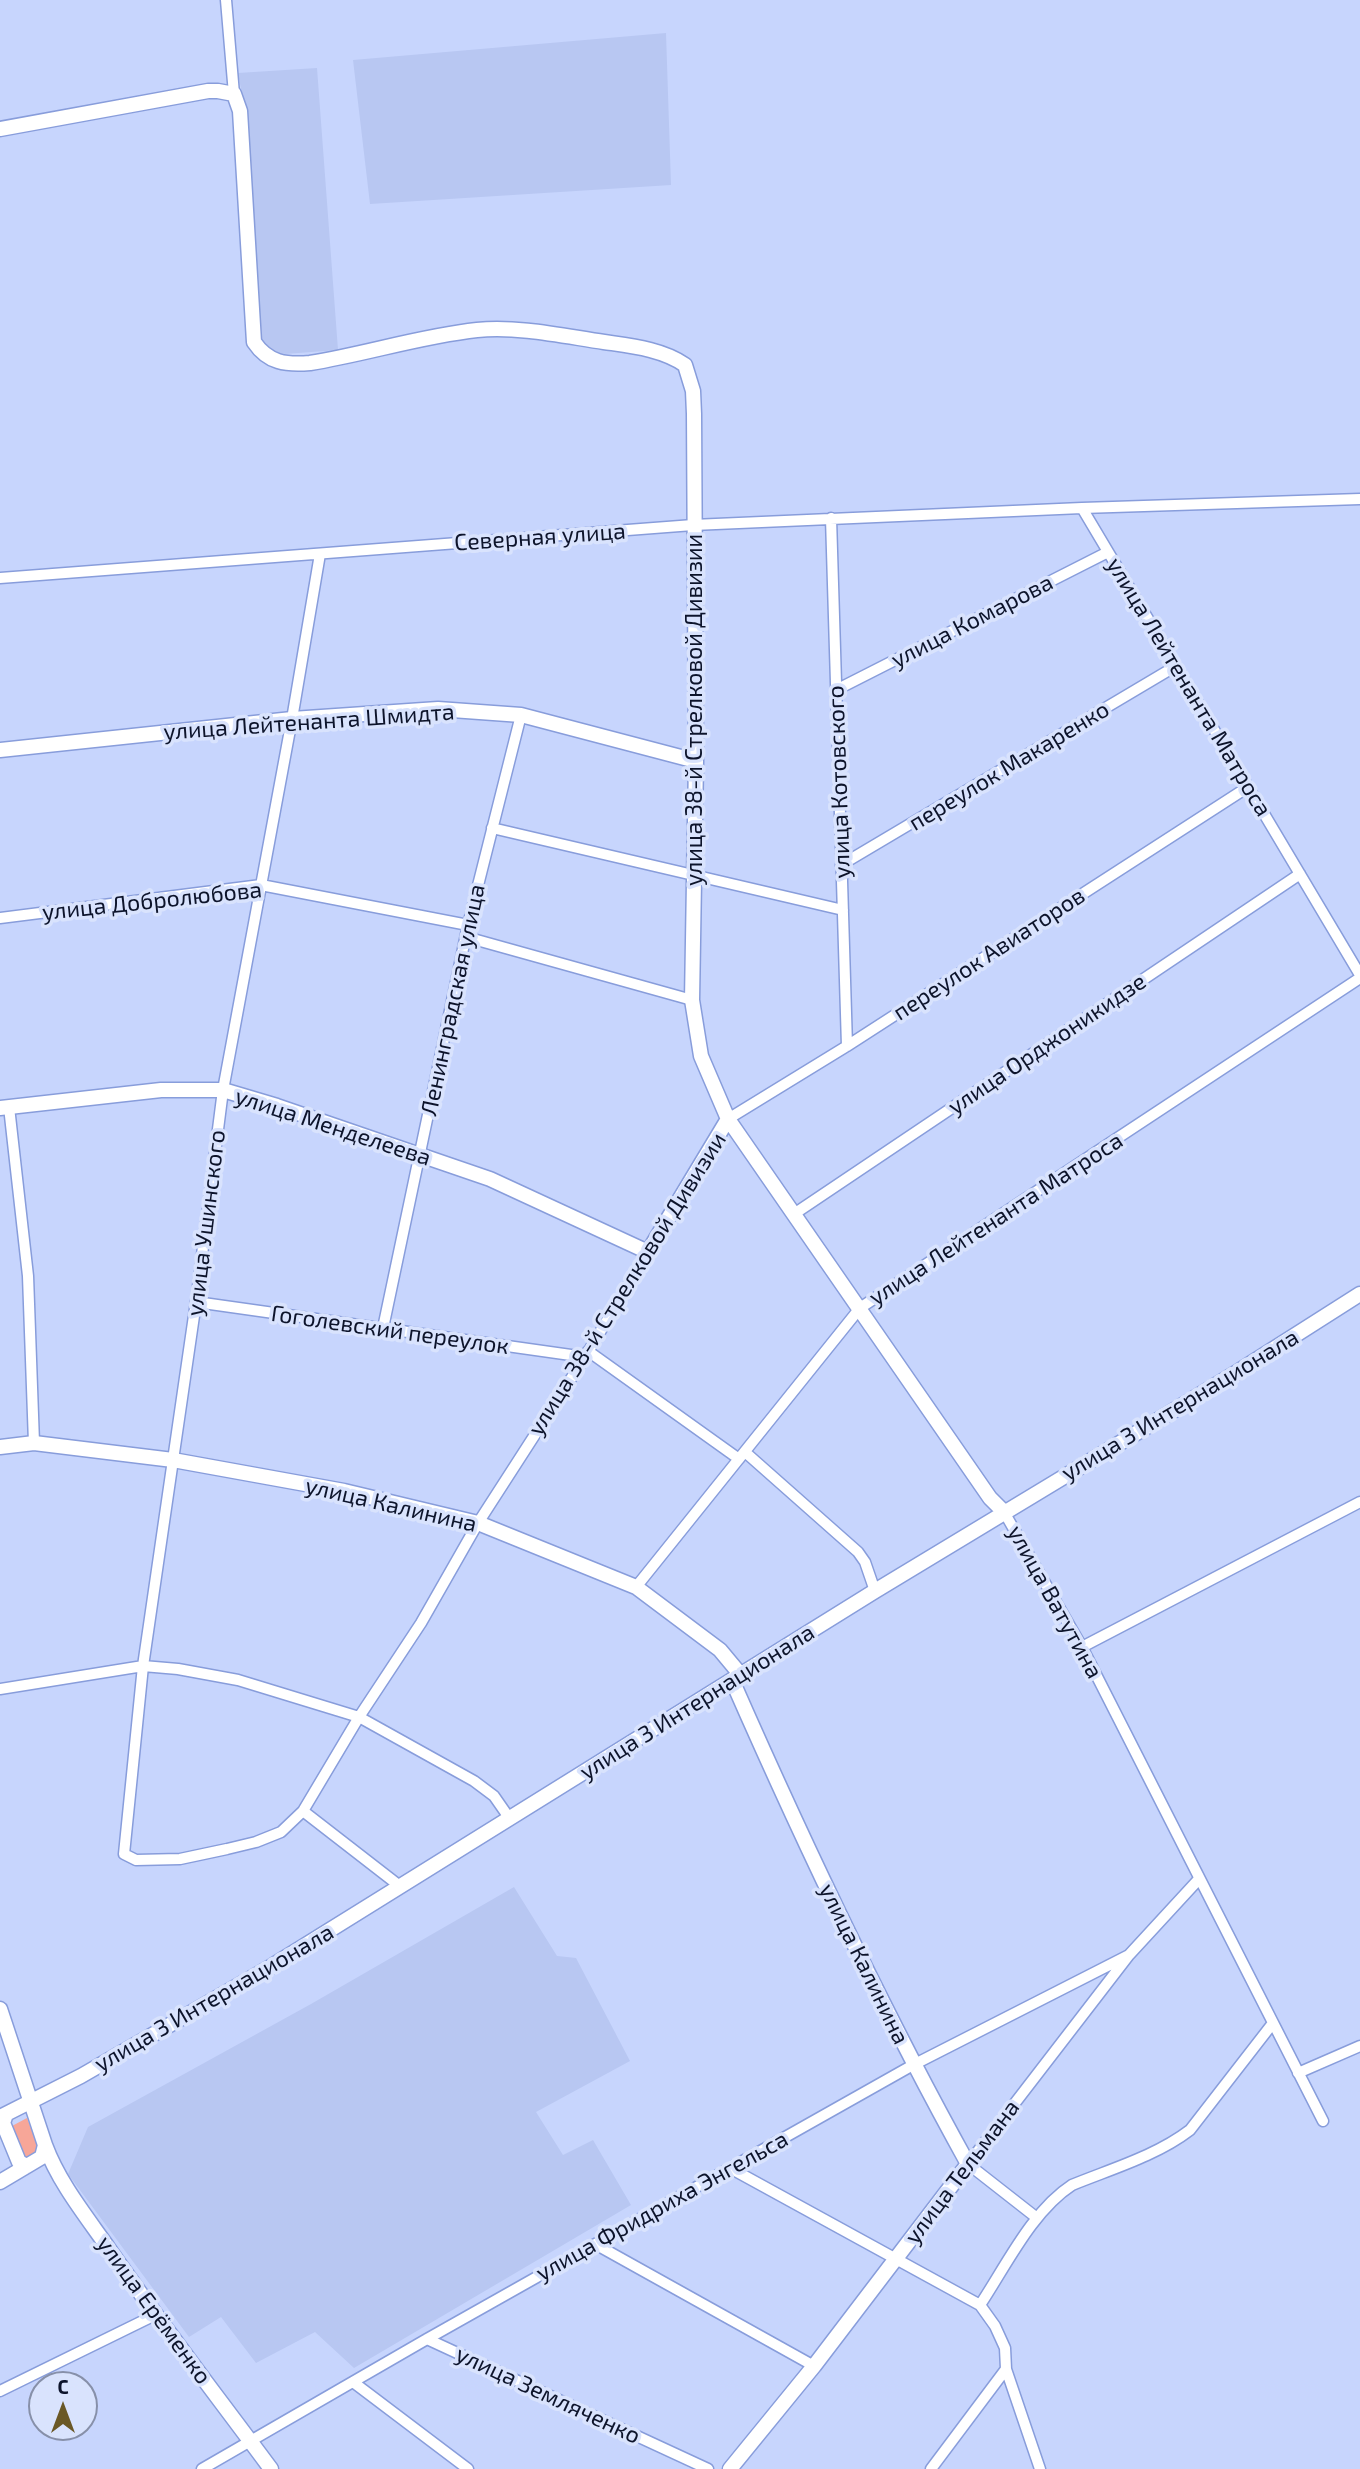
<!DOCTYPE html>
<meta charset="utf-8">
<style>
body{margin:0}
#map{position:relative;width:1360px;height:2469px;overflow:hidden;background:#c7d5fd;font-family:"Exo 2",sans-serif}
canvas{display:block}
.north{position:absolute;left:28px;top:2371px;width:70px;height:70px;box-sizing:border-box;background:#d9e3fd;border:2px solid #8790a9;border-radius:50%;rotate:0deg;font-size:19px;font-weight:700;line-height:28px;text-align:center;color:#0d142b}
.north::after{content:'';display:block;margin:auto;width:24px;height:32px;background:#6a5826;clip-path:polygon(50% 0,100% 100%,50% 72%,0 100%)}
</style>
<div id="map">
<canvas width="1360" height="2469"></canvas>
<div class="north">С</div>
</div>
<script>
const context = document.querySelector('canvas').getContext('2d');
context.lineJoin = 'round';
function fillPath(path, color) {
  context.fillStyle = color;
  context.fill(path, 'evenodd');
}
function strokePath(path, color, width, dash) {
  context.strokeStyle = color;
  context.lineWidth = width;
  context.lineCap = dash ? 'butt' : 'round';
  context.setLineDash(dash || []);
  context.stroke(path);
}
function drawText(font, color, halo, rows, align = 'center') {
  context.font = font + ' "Exo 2",sans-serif';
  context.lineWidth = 7;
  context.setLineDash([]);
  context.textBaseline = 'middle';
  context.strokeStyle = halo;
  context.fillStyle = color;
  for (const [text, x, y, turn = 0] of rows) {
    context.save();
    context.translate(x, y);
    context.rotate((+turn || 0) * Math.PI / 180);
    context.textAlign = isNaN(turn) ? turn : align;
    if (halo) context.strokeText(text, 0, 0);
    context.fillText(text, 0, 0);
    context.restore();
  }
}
fillPath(new Path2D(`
 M666,33L671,185L370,204L353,60Z
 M317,68L338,350L285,354L274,351L264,343L258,333L245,111L238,73Z
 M514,1887L557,1956L576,1958L630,2061L536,2112L563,2155L593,2140L631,2205L354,2368L315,2332L256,2363L221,2317L189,2337L68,2174L88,2127L311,2004Z`), '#b8c7f2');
fillPath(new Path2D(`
 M27,2118L40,2152L24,2160L12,2126Z`), '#f7a698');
const street = new Path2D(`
 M226,0L234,94
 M1082,508L1360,975
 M831,518L847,1046
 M320,554L292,719L223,1090L196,1302L143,1666L124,1854L136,1860L180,1859L227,1849L256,1842L281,1832L303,1811L359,1717L421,1623L478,1523L585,1357L648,1252
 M0,578L693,525L1082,508L1360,499
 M836,690L1108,552
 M492,828L843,910
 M841,865L1176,666
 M0,918L261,885L468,925
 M466,937L692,1000
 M9,1107L28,1276L34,1443
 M728,1119L847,1046L1248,787
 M794,1214L1300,874
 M196,1302L585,1357
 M383,1328L468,925L521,715
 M588,1351L739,1459
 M745,1452L858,1552L865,1562L875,1591
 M1004,1512L1082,1647L1323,2121
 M636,1587L860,1308L1360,978
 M1082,1647L1360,1502
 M0,1689L143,1666L178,1669L238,1680L359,1717L474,1781L494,1796L510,1819
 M303,1811L401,1887
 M1298,2073L1360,2046
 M730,2168L980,2305L995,2326L1005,2348L1006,2369L1040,2469
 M1037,2218L968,2164L1129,1955L1199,1879
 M595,2244L814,2366
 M980,2305C1006,2266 1032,2211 1072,2185C1111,2169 1156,2156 1190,2130L1273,2023
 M427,2339L708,2469
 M353,2382L468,2469
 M0,2391L155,2315
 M202,2469L427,2339L913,2065L1129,1955
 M931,2469L1006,2369`);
const secondary = new Path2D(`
 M0,129L208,91H218L234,94L240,111L254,342C268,363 286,365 310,363C366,354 421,336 477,330C519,326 563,336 604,342C631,346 662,349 685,365L693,391L694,414L696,761L692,1000L701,1056L728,1119L990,1498L1004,1512
 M0,750L292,719L438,709L521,715L696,761
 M0,1108L161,1090H223L277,1106L490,1179L648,1252L728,1119
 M0,1447L34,1443L173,1460L344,1491L478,1523L636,1587L720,1650L740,1674
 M0,2009L45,2145L42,2157L0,2182
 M6,2114L3,2123L19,2162L27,2166
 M0,2117L81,2076L272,1966L875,1591L1239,1371L1360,1294
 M45,2145C59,2183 86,2216 109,2249C161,2324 217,2396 271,2469
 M730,2469L814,2366L968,2164C881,2007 804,1844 732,1680`);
strokePath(street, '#889ddb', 13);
strokePath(secondary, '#889ddb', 17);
strokePath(street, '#fff', 10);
strokePath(secondary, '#fff', 14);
drawText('23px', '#0d142b', '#d9e3fd', [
 ["Северная улица",540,537,-4],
 ["улица Комарова",972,621,-27],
 ["улица Лейтенанта Матроса",1189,687,59],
 ["улица 38-й Стрелковой Дивизии",694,710,-90],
 ["улица Лейтенанта Шмидта",309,722,-4],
 ["переулок Макаренко",1009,766,-31],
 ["улица Котовского",839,782,-92],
 ["улица Добролюбова",152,901,-6],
 ["переулок Авиаторов",989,954,-33],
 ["Ленинградская улица",453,1000,-78],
 ["улица Орджоникидзе",1047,1044,-34],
 ["улица Менделеева",333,1127,18],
 ["улица Лейтенанта Матроса",996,1219,-33],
 ["улица Ушинского",206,1223,-83],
 ["улица 38-й Стрелковой Дивизии",627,1284,-58],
 ["Гоголевский переулок",390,1330,8],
 ["улица 3 Интернационала",1180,1405,-31],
 ["улица Калинина",391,1505,13],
 ["улица Ватутина",1055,1602,61],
 ["улица 3 Интернационала",697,1702,-32],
 ["улица Калинина",864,1964,64],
 ["улица 3 Интернационала",214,1998,-30],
 ["улица Тельмана",962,2172,-53],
 ["улица Фридриха Энгельса",662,2206,-29],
 ["улица Ерёменко",154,2310,54],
 ["улица Земляченко",548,2395,25]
]);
</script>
